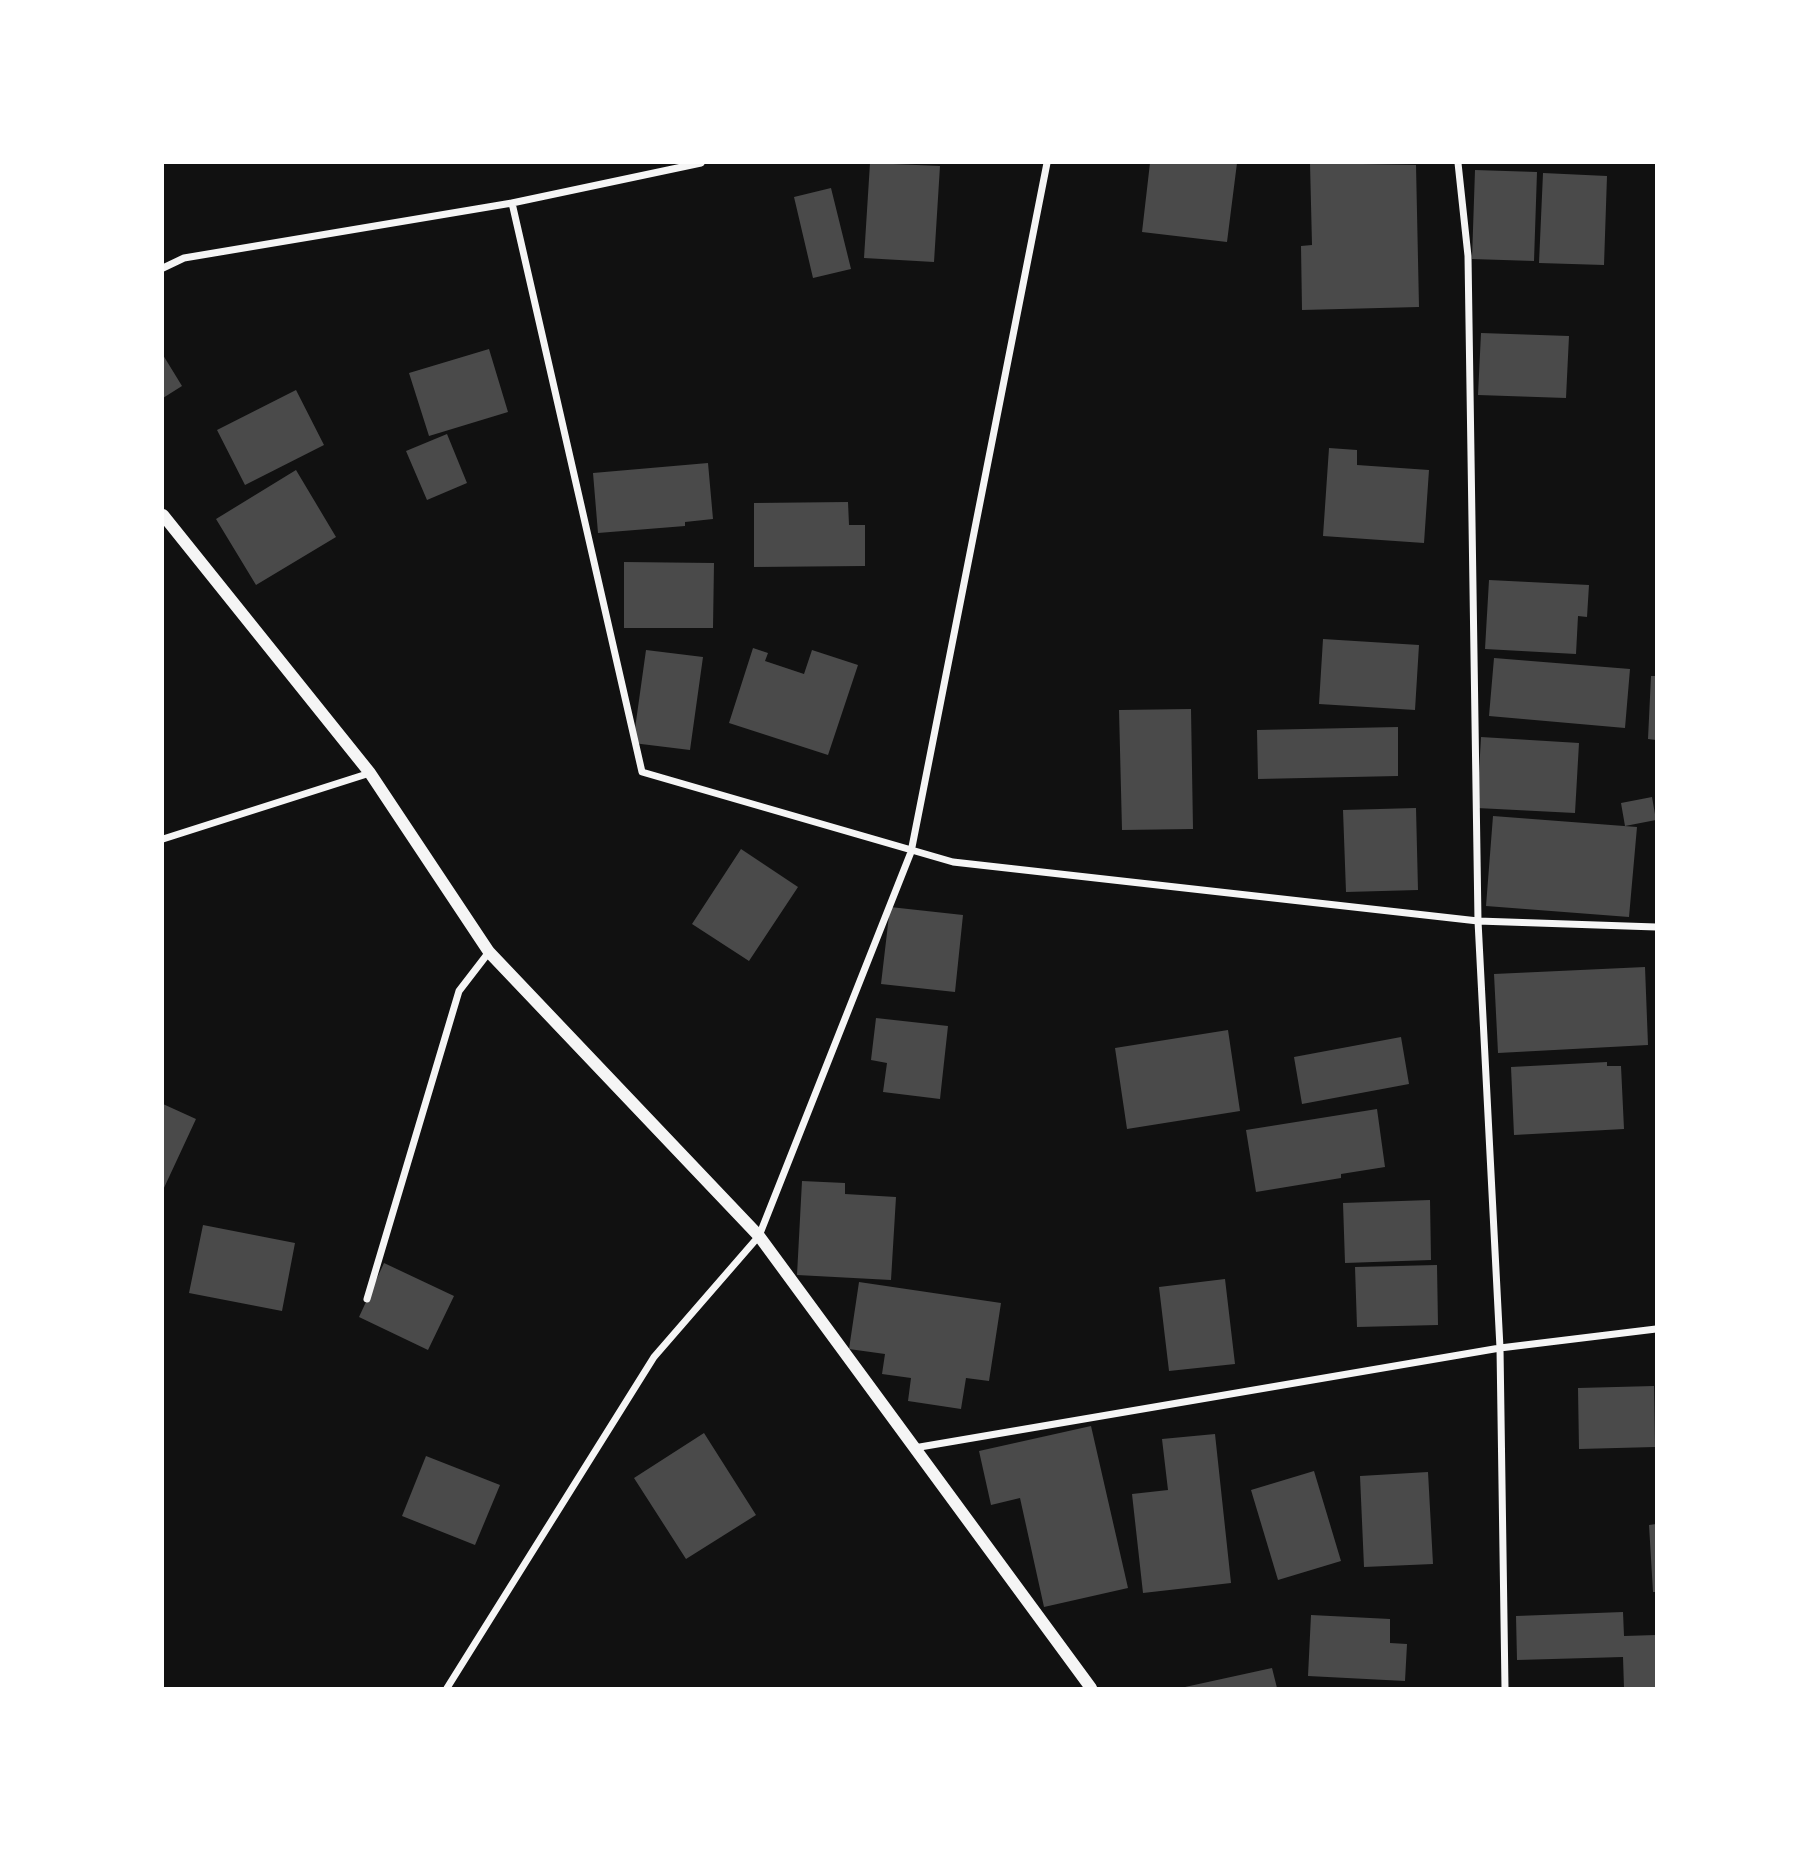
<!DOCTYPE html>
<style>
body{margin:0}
#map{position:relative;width:1819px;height:1851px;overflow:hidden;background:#111;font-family:"IBM Plex Sans",sans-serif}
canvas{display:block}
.frame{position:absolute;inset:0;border:164px solid #fff;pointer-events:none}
</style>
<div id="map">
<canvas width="1819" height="1851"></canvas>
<div class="frame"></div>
</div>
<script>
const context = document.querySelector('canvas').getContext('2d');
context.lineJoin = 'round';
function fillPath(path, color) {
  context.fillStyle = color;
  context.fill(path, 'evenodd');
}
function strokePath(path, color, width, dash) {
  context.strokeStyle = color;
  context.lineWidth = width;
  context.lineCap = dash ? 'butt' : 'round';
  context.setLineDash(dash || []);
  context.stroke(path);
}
fillPath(new Path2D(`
 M870,163L940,166L934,262L864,258Z
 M1150,163H1237L1227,242L1142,232Z
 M1310,163L1416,165L1419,307L1302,310L1301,246L1312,245Z
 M1475,170L1537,172L1534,261L1472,259Z
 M1543,173L1607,176L1604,265L1539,263Z
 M831,188L851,269L813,278L794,197Z
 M1481,333L1569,336L1566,398L1478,395Z
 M489,349L508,412L429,436L409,373Z
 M163,355L182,386L163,398Z
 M296,390L324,445L245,485L217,430Z
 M447,434L467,483L427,500L406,451Z
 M1329,448L1357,450V465L1429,470L1424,543L1323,536Z
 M708,463L713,519L685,522V526L598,533L593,473Z
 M296,470L336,537L256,585L216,519Z
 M848,502L849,525H865V566L754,567V503Z
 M624,562L714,563L713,628H624Z
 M1489,580L1589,585L1587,617L1578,616L1576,654L1485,649Z
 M1323,639L1419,645L1415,710L1319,704Z
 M753,648L768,653L765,661L804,674L812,650L858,665L828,755L729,723Z
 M646,650L703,657L690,750L633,743Z
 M1494,658L1630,669L1625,728L1489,716Z
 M1651,676H1656V740L1648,739Z
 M1191,709L1193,829L1122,830L1119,710Z
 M1398,727V776L1258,779L1257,730Z
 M1481,737L1579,743L1575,813L1477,808Z
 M1652,797L1656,820L1625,826L1621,803Z
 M1416,808L1418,890L1346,892L1343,810Z
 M1493,816L1637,827L1629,917L1486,906Z
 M741,849L798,887L749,961L692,924Z
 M890,907L963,915L955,992L881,984Z
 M1645,967L1648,1045L1498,1053L1494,974Z
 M876,1018L948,1026L940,1099L883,1092L887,1063L871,1060Z
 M1228,1030L1240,1111L1127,1129L1115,1048Z
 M1401,1037L1409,1084L1302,1104L1294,1057Z
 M1607,1062V1066H1621L1624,1129L1514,1135L1511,1067Z
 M163,1104L196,1119L163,1190Z
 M1377,1109L1385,1167L1341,1174V1178L1256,1192L1246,1130Z
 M802,1181L845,1183V1194L896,1197L891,1280L797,1275Z
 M1430,1200L1431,1260L1345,1263L1343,1203Z
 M203,1225L295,1243L282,1311L189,1293Z
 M384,1263L454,1296L428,1350L359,1317Z
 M1437,1265L1438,1325L1357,1327L1355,1267Z
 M1225,1279L1235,1364L1169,1371L1159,1287Z
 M859,1282L1001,1303L989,1381L966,1378L961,1409L908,1401L911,1378L882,1374L885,1354L849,1349Z
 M1654,1386L1655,1447L1579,1449L1578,1388Z
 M1091,1426L1128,1588L1044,1607L1020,1498L991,1505L979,1451Z
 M704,1433L756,1515L686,1559L634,1478Z
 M1215,1434L1231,1583L1143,1593L1132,1494L1168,1490L1162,1439Z
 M426,1456L500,1485L475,1545L402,1516Z
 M1314,1471L1341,1561L1278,1580L1251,1490Z
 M1428,1472L1433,1564L1364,1567L1360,1476Z
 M1656,1524V1592H1653L1649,1525Z
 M1623,1612L1624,1636L1656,1635V1688H1624L1623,1657L1517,1660L1516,1616Z
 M1311,1615L1390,1619V1643L1407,1644L1405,1681L1308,1676Z
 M1272,1668L1277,1688H1185V1687Z`), '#4a4a4a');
strokePath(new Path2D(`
 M1458,163L1468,256L1478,921L1500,1348L1505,1688
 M512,203L642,772L953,862L1478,921L1656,927
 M163,268L184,258L512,203L701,163
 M163,839L370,773
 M367,1299L459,991L489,952
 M914,1448L1500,1348L1656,1329
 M447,1688L654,1357L759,1236L911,852L1047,163`), '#f5f5f5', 7);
strokePath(new Path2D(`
 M163,515L370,773L489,952L759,1236L1091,1688`), '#f5f5f5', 12);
</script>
